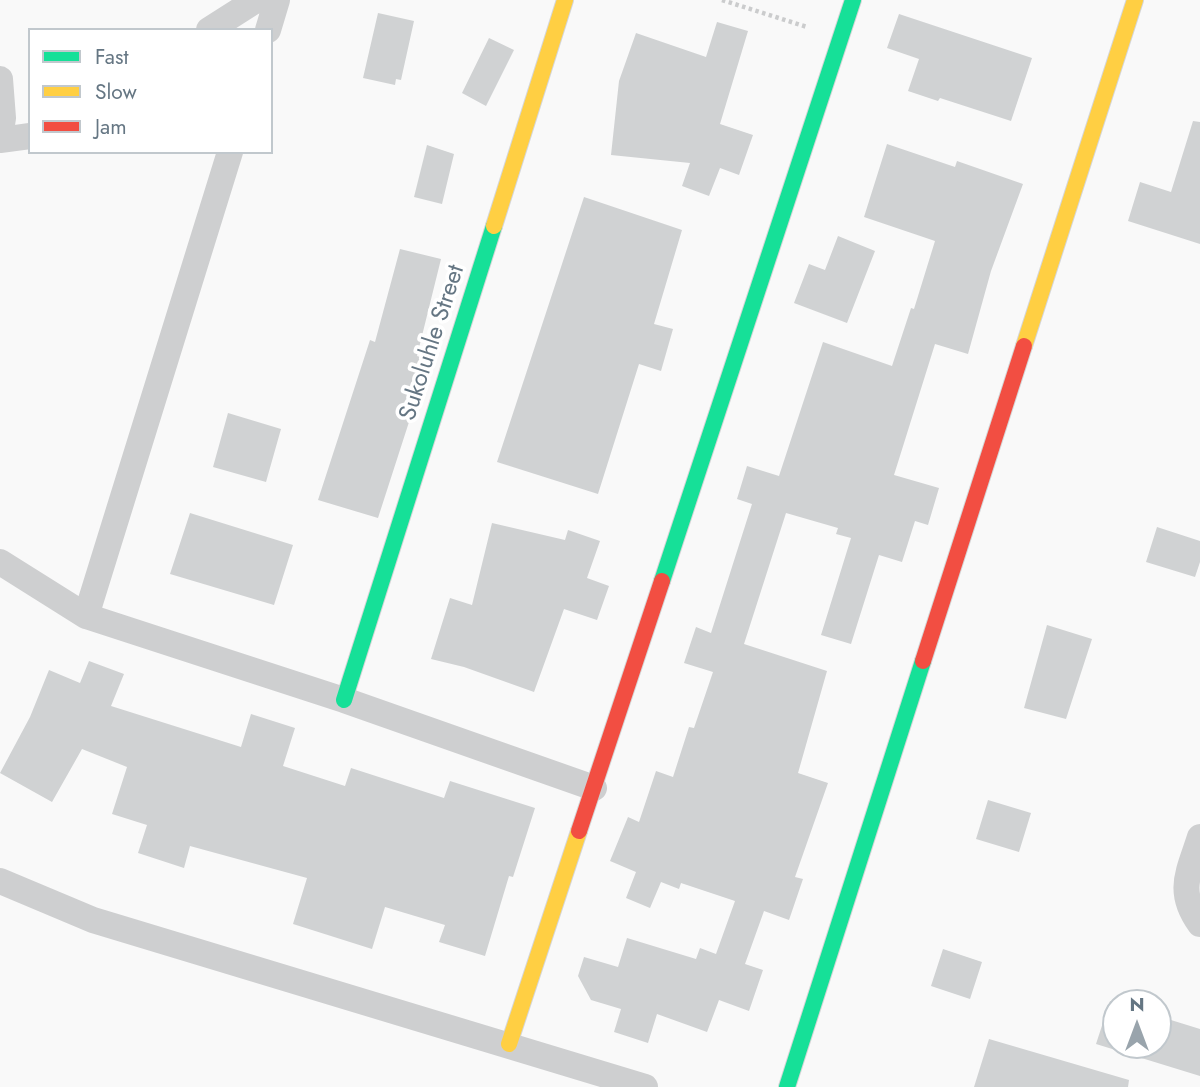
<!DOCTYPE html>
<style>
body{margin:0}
#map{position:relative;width:1200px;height:1087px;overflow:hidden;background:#f9f9f9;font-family:Jost,sans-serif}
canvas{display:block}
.legend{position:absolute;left:28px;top:28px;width:245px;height:126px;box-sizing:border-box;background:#fff;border:2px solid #c1c8cd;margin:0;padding:9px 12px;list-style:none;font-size:21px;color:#657683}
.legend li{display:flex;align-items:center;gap:14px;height:35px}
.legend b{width:35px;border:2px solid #c1c8cd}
.north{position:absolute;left:1102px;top:989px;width:70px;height:70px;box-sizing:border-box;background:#fff;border:2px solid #c1c8cd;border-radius:50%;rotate:0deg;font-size:19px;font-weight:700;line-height:28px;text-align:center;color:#657683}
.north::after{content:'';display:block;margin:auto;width:24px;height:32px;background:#99a4ac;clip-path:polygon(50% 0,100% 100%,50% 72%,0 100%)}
</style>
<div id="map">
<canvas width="1200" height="1087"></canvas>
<ul class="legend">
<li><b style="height:9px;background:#16e098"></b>Fast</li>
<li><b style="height:9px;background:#ffcf43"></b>Slow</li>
<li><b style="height:9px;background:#f24e42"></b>Jam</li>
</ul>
<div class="north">N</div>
</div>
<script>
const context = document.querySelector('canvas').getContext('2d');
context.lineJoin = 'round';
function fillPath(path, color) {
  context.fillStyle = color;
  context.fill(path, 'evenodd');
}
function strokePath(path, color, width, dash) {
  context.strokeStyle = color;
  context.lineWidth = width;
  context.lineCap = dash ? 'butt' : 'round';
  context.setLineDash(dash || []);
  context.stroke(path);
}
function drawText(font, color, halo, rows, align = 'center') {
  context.font = font + ' Jost,sans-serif';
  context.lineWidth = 7;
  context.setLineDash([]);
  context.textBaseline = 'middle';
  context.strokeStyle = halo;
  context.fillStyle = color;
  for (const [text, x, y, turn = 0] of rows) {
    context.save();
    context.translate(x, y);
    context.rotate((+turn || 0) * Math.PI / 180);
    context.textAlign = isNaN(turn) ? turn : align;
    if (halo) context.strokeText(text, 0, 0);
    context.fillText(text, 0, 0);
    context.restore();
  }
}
fillPath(new Path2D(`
 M378,13L414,21L401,80L396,79L395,85L363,78Z
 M899,14L1032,58L1011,121L940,98L938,101L908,91L919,59L887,48Z
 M717,22L748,31L720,124L753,135L739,175L720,168L709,196L682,186L690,163L611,155L619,81L636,33L706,57Z
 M489,38L514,50L486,106L462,93Z
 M1193,121L1200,122V244L1128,221L1140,182L1171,192Z
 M887,144L955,167L957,161L1023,184L991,271L968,354L935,344L894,475L939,488L928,525L915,521L902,562L879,555L851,644L821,635L851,538L836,534L838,528L786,513L744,644L827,671L798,773L828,783L795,877L803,879L789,920L764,911L745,964L763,970L749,1011L719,1000L707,1032L657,1014L648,1043L614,1032L621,1009L591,1000L578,976L584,957L618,967L627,938L696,959L700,948L716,954L735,901L681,883L679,889L661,882L650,908L626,898L636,872L610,861L628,817L639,822L656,771L673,777L689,727L694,728L713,672L684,663L696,627L711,633L752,504L737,499L747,466L779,476L823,342L892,366L911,308L914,309L935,241L864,217Z
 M427,145L454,154L442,204L414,197Z
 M584,197L682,230L654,324L673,329L661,371L639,364L598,494L497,462Z
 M838,236L875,251L847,323L794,303L809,264L825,270Z
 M400,249L441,259L417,356L429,360L378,518L318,500L370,340L375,342Z
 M228,413L281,429L266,482L213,467Z
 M190,513L293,545L274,605L170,574Z
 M492,523L565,540L568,530L600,541L587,578L609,586L597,620L564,609L534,692L464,667L431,659L450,598L472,605Z
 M1157,527L1200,541V562L1195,577L1146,562Z
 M1047,625L1092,639L1066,719L1024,708Z
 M89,661L124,674L111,706L241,747L251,714L295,728L283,766L345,786L351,768L444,798L450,781L535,808L513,877L509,876L485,956L439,942L445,925L385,907L372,949L293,924L307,878L190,846L184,868L138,853L147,825L112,814L127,767L82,749L52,802L0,773L30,717L49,670L80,683Z
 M988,800L1031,813L1019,852L976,839Z
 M943,949L982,962L970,999L931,986Z
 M1110,1001L1116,1003V1045H1158V1016L1200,1029V1076L1096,1044Z
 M989,1039L1129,1080L1128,1087H974Z`), '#d0d2d3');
const fast = new Path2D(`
 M662,581L853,0
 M344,700L494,226
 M787,1087L923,661`);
const slow = new Path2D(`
 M494,226L565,0
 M1024,346L1135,0
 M509,1044L579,831`);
const jam = new Path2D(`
 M923,661L1024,346
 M579,831L662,581`);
strokePath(fast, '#d5d6d7', 18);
strokePath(slow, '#d5d6d7', 18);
strokePath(jam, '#d5d6d7', 18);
strokePath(new Path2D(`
 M722,0L807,27`), '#cbcccd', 4.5, [3.5, 3.5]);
strokePath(new Path2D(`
 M209,30L256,0
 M268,30L277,0
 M0,79L3,118L0,137
 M0,140L30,136
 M0,562L86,616L344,700L594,788
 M86,616L230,152
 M1200,837C1189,872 1176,891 1200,924
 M0,881L93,920L645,1087`), '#cecfd0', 26);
strokePath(fast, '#16e098', 16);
strokePath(slow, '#ffcf43', 16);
strokePath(jam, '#f24e42', 16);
drawText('24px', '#657683', '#fff', [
 ["Sukoluhle Street",433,343,-72]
]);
</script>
